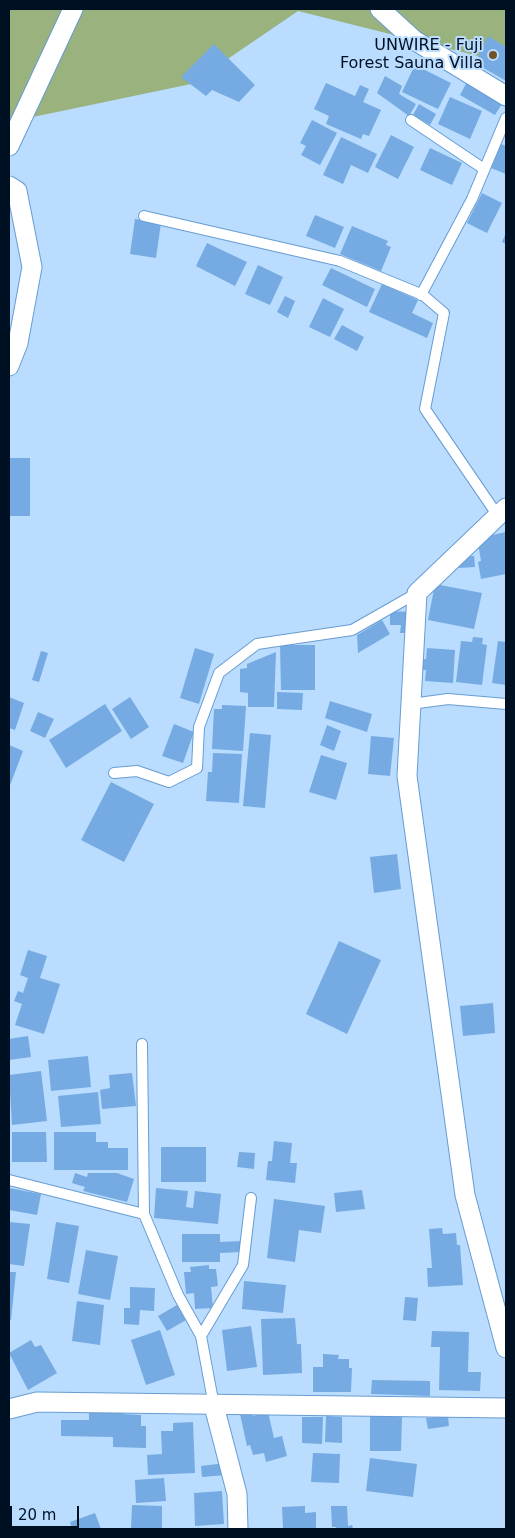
<!DOCTYPE html>
<style>
body{margin:0}
#map{position:relative;width:515px;height:1538px;overflow:hidden;background:#badcfe;font-family:"DejaVu Sans",sans-serif}
canvas{display:block}
.frame{position:absolute;inset:0;border:10px solid #001023;pointer-events:none}
.scale{position:absolute;left:10px;top:1506px;width:69px;height:22px;box-sizing:border-box;border:2px solid #001023;border-top:0;padding-left:6px;font-size:15px;line-height:18px;white-space:nowrap;color:#001023;-webkit-text-stroke:4px #badcfe;paint-order:stroke}
</style>
<div id="map">
<canvas width="515" height="1538"></canvas>
<div class="frame"></div>
<div class="scale">20 m</div>
</div>
<script>
const context = document.querySelector('canvas').getContext('2d');
context.lineJoin = 'round';
function fillPath(path, color) {
  context.fillStyle = color;
  context.fill(path, 'evenodd');
}
function strokePath(path, color, width, dash) {
  context.strokeStyle = color;
  context.lineWidth = width;
  context.lineCap = dash ? 'butt' : 'round';
  context.setLineDash(dash || []);
  context.stroke(path);
}
function drawText(font, color, halo, rows, align = 'center') {
  context.font = font + ' "DejaVu Sans",sans-serif';
  context.lineWidth = 4;
  context.setLineDash([]);
  context.textBaseline = 'middle';
  context.strokeStyle = halo;
  context.fillStyle = color;
  for (const [text, x, y, turn = 0] of rows) {
    context.save();
    context.translate(x, y);
    context.rotate((+turn || 0) * Math.PI / 180);
    context.textAlign = isNaN(turn) ? turn : align;
    if (halo) context.strokeText(text, 0, 0);
    context.fillText(text, 0, 0);
    context.restore();
  }
}
fillPath(new Path2D(`
 M9,9H506V63L298,11L191,84L9,122Z`), '#99b27e');
fillPath(new Path2D(`
 M488,36L506,47V81L475,63Z
 M214,44L255,85L239,102L212,90L206,96L181,77Z
 M415,65L451,83L438,109L402,92Z
 M385,76L402,86L399,94L416,104L409,116L377,93Z
 M469,78L505,99L495,115L460,95Z
 M326,83L355,96L360,85L369,89L363,102L381,110L369,136L363,134L361,139L326,124L329,116L314,109Z
 M450,97L482,111L470,139L438,124Z
 M419,104L436,114L430,125L413,115Z
 M312,120L337,133L320,165L301,155L306,146L300,143Z
 M391,135L414,147L398,179L375,167Z
 M341,137L377,154L368,173L351,165L343,184L323,175Z
 M501,144L506,146V174L491,168Z
 M430,148L462,163L452,185L420,170Z
 M482,193L502,203L487,233L467,223Z
 M315,215L344,227L335,248L306,236Z
 M135,219L161,223L156,258L130,254Z
 M352,226L388,241L386,245L391,247L381,271L340,254Z
 M506,233V244L502,242Z
 M207,243L247,262L235,286L196,266Z
 M258,265L283,277L270,305L245,294Z
 M331,268L375,289L367,307L322,285Z
 M382,284L418,300L412,313L433,323L427,338L369,312Z
 M285,296L295,301L288,318L277,312Z
 M323,298L344,309L330,337L309,327Z
 M342,325L364,337L357,351L334,339Z
 M9,458H30V516H9Z
 M506,532V574L481,579L478,562L481,561L478,543L484,542L483,537Z
 M474,556L475,567L459,568L458,557Z
 M435,584L482,593L474,629L428,620Z
 M390,611L411,612L410,633H400L401,625H390Z
 M382,620L390,634L358,653L357,635Z
 M473,637L483,638L482,644L487,645L482,685L456,682L461,641L472,642Z
 M498,641L506,642V685L492,683Z
 M280,645H315V690H281Z
 M195,648L214,654L199,704L180,698Z
 M427,648L455,650L453,683L425,681L426,670H422V659H426Z
 M41,651L48,653L39,682L32,680Z
 M276,652L274,707H248V693L240,692V669L247,668V664Z
 M277,692L303,693L302,710L277,709Z
 M9,697L24,703L15,730L9,728Z
 M130,697L149,727L131,739L112,709Z
 M330,701L372,714L367,732L325,718Z
 M105,704L122,731L66,768L49,740Z
 M222,705L246,706L243,751L212,749L214,709H222Z
 M38,712L54,719L45,738L30,731Z
 M174,724L194,732L183,763L162,756Z
 M327,725L341,731L334,751L320,745Z
 M250,733L271,735L265,808L243,806Z
 M371,736L394,738L390,776L368,774Z
 M9,745L23,751L9,788Z
 M213,753L242,754L239,803L206,801L208,772H212Z
 M321,755L347,763L336,800L309,792Z
 M111,782L154,804L124,862L81,840Z
 M397,854L401,889L374,893L370,857Z
 M339,941L381,960L347,1034L306,1014Z
 M28,950L47,956L40,978L60,984L44,1034L15,1025L22,1004L14,1001L18,991L23,993L28,978L20,975Z
 M493,1003L495,1033L463,1036L460,1006Z
 M28,1036L31,1057L9,1060V1039Z
 M88,1056L91,1087L51,1091L48,1060Z
 M41,1071L47,1121L12,1125L9,1075Z
 M132,1073L136,1106L102,1109L100,1090L110,1088L109,1075Z
 M98,1092L101,1124L61,1127L58,1096Z
 M12,1132H46L47,1162H12Z
 M54,1132H96V1142H108V1148H128V1170H54Z
 M274,1141L292,1143L290,1163H297L295,1183L266,1180L268,1161H272Z
 M161,1147H206V1182H161Z
 M239,1152L255,1153L254,1169L237,1167Z
 M75,1173L87,1177L88,1173H117L134,1179L127,1202L83,1191L85,1187L72,1183Z
 M9,1188L41,1194L37,1215L9,1210Z
 M156,1188L188,1191L186,1207L193,1208L195,1191L221,1194L218,1224L154,1218Z
 M362,1190L365,1209L336,1212L334,1193Z
 M274,1199L325,1206L321,1233L299,1230L295,1262L267,1258Z
 M9,1222L30,1224L24,1266L9,1264Z
 M56,1222L79,1226L69,1283L47,1279Z
 M442,1228L443,1234L456,1233L457,1245H460L463,1285L428,1287L427,1268H432L429,1229Z
 M182,1234H220V1242L242,1241V1252L220,1253V1262H182Z
 M86,1250L118,1256L110,1300L78,1294Z
 M209,1265V1269H216L218,1286L211,1287L213,1308L195,1309L194,1293L186,1294L184,1272H191L190,1267Z
 M9,1272H16L11,1320L9,1319Z
 M244,1281L286,1285L283,1313L242,1309Z
 M130,1287L155,1288L154,1311L140,1310L139,1325L124,1324V1308H130Z
 M405,1297L418,1298L416,1321L403,1320Z
 M77,1301L104,1305L100,1345L72,1341Z
 M177,1305L186,1320L167,1331L158,1316Z
 M295,1318L297,1344H301L302,1373L263,1375L261,1319Z
 M251,1326L257,1367L227,1371L222,1330Z
 M160,1330L175,1375L146,1385L131,1340Z
 M432,1331L469,1332L468,1372H481L480,1391L439,1390L440,1347H431Z
 M31,1340L35,1347L41,1345L57,1373L28,1390L9,1353Z
 M323,1354L339,1355L338,1359H349V1368H352L351,1392H313V1367H323Z
 M372,1380L430,1381V1396L371,1394Z
 M89,1408L123,1409V1414L141,1415V1426H146V1448L113,1447V1437L61,1436V1420H89Z
 M252,1411L253,1416L268,1412L274,1438L282,1436L287,1456L266,1462L264,1453L253,1455L250,1445L247,1446L240,1414Z
 M370,1415H402L401,1451H370Z
 M326,1416L342,1417V1443L325,1442Z
 M448,1416L449,1426L428,1429L426,1418Z
 M302,1417H323L322,1444L302,1443Z
 M193,1422L195,1473L148,1475L147,1455L162,1454L161,1431H173V1423Z
 M313,1453L340,1454L339,1483L311,1482Z
 M370,1458L417,1464L413,1497L366,1491Z
 M225,1463L226,1475L202,1477L201,1466Z
 M164,1478L166,1501L136,1503L135,1480Z
 M222,1491L224,1524L195,1526L194,1493Z
 M132,1505L162,1506V1528L131,1529Z
 M305,1506V1513L316,1512V1529H283L282,1507Z
 M331,1506H347L348,1526L352,1525L353,1529H337L336,1527H332Z
 M95,1513L101,1529H72L70,1522Z`), '#75abe2');
const service = new Path2D(`
 M411,120L484,169
 M144,216L340,261L423,295L444,313L425,409L498,516
 M421,295L472,199L506,118
 M411,704L448,699L506,704
 M114,773L137,771L169,782L197,768L199,727L219,673L257,644L352,630L417,593
 M142,1044L144,1214L178,1295L201,1336L214,1406
 M9,1180L144,1214
 M201,1336L243,1265L251,1198`);
const minor = new Path2D(`
 M380,9L414,40L506,96
 M9,146L73,9
 M9,186L17,191L32,267L18,343L9,366
 M506,508L417,593L407,776L465,1195L506,1348
 M214,1406L237,1494L238,1529
 M9,1409L37,1402L506,1408`);
strokePath(service, '#679dd3', 12);
strokePath(minor, '#679dd3', 21);
strokePath(service, '#fff', 10);
strokePath(minor, '#fff', 19);
for (const [x, y, r, color] of [
 [493,55,5,"#735128"]
]) {
  const dot = new Path2D();
  dot.arc(x, y, r, 0, 2 * Math.PI);
  context.fillStyle = color;
  context.fill(dot);
  strokePath(dot, '#badcfe', 2);
}
drawText('16px', '#001023', '#badcfe', [
 ["UNWIRE - Fuji",483,46],
 ["Forest Sauna Villa",483,64]
], 'right');
</script>
